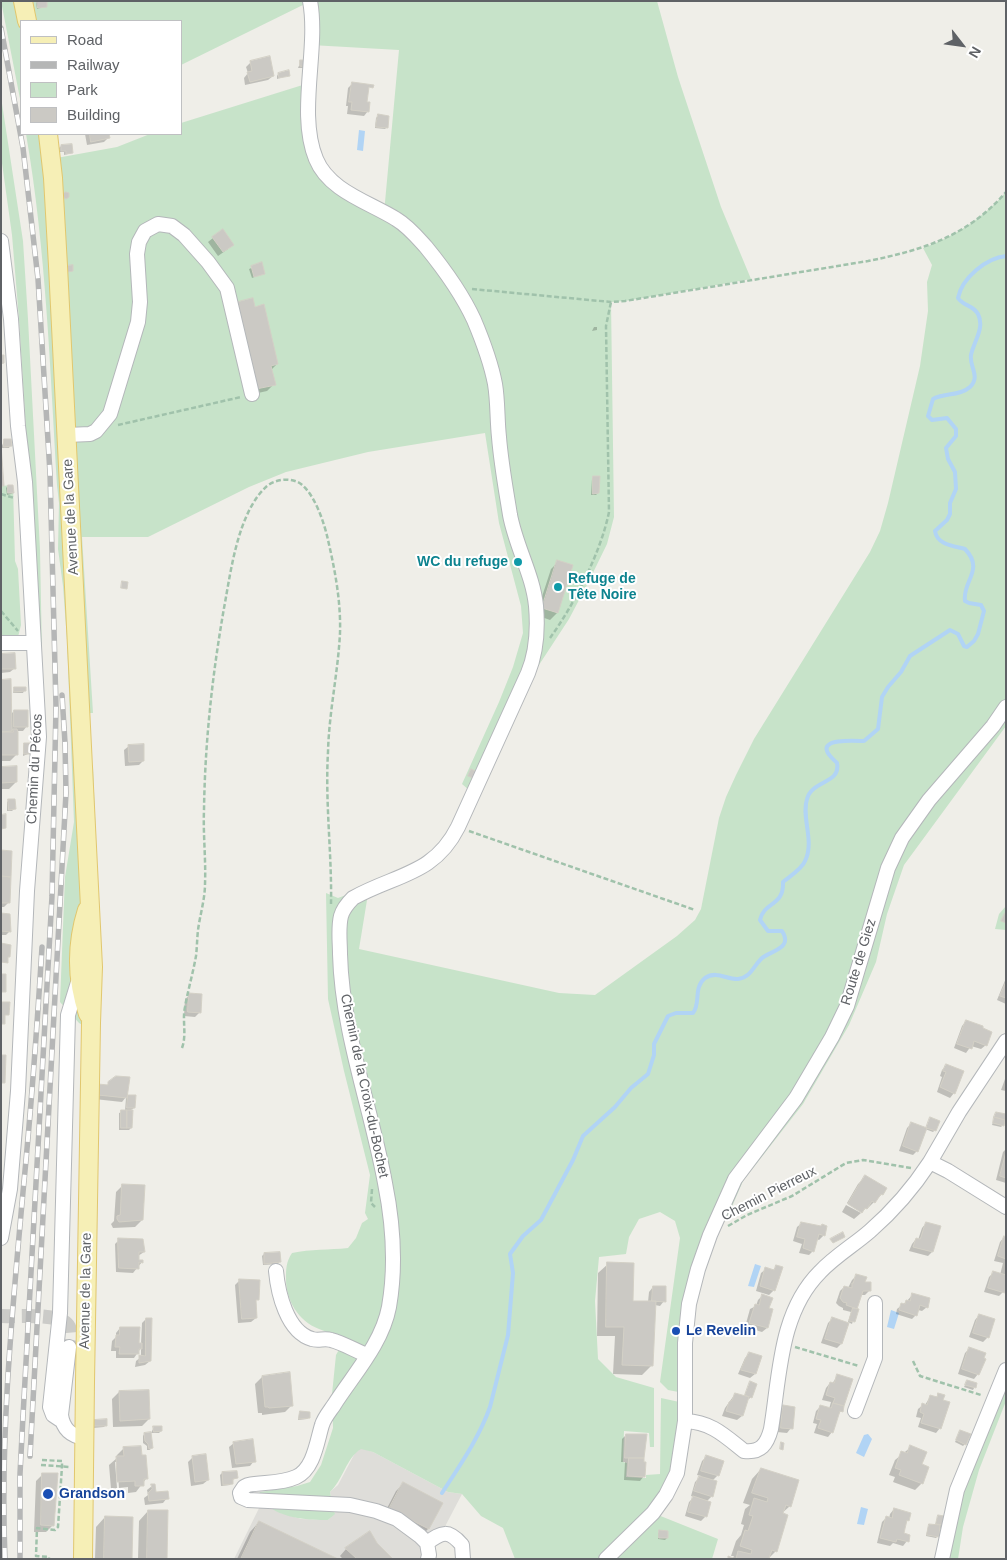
<!DOCTYPE html>
<meta charset="utf-8">
<style>
body{margin:0}
#map{position:relative;width:1007px;height:1560px;overflow:hidden;background:#efeee8;font-family:Helvetica,sans-serif}
canvas{display:block}
.frame{position:absolute;inset:0;border:2px solid #5f6266;pointer-events:none}
.legend{position:absolute;left:20px;top:20px;width:162px;height:115px;box-sizing:border-box;background:#fff;border:1px solid #bfc0c2;margin:0;padding:6px 9px;list-style:none;font-size:15px;color:#5f6266}
.legend li{display:flex;align-items:center;gap:10px;height:25px}
.legend b{width:25px;border:1px solid #bfc0c2}
.north{position:absolute;left:937px;top:20px;width:50px;height:50px;-webkit-text-stroke:4px #fff;paint-order:stroke;rotate:120deg;font-size:14px;font-weight:700;line-height:20px;text-align:center;color:#5f6266}
.north::after{content:'';display:block;margin:auto;width:18px;height:22px;background:#5f6266;clip-path:polygon(50% 0,100% 100%,50% 72%,0 100%)}
</style>
<div id="map">
<canvas width="1007" height="1560"></canvas>
<div class="frame"></div>
<ul class="legend">
<li><b style="height:6px;background:#f6efb6"></b>Road</li>
<li><b style="height:6px;background:#b5b6b6"></b>Railway</li>
<li><b style="height:14px;background:#c7e3c9"></b>Park</li>
<li><b style="height:14px;background:#cbc9c4"></b>Building</li>
</ul>
<div class="north">N</div>
</div>
<script>
const context = document.querySelector('canvas').getContext('2d');
context.lineJoin = 'round';
function fillPath(path, color) {
  context.fillStyle = color;
  context.fill(path, 'evenodd');
}
function strokePath(path, color, width, dash) {
  context.strokeStyle = color;
  context.lineWidth = width;
  context.lineCap = dash ? 'butt' : 'round';
  context.setLineDash(dash || []);
  context.stroke(path);
}
function drawText(font, color, halo, rows, align = 'center') {
  context.font = font + ' Helvetica,sans-serif';
  context.lineWidth = 4;
  context.setLineDash([]);
  context.textBaseline = 'middle';
  context.strokeStyle = halo;
  context.fillStyle = color;
  for (const [text, x, y, turn = 0] of rows) {
    context.save();
    context.translate(x, y);
    context.rotate((+turn || 0) * Math.PI / 180);
    context.textAlign = isNaN(turn) ? turn : align;
    if (halo) context.strokeText(text, 0, 0);
    context.fillText(text, 0, 0);
    context.restore();
  }
}
fillPath(new Path2D(`
 M361,1448L373,1452L448,1492L462,1494L428,1559H234L263,1500L281,1513L301,1519L328,1520L335,1513L330,1492L338,1485L355,1453Z`), '#deddd9');
fillPath(new Path2D(`
 M1,1H657L678,77L721,207L751,279L625,301L611,302L614,517L607,544L588,583L569,619L537,668L467,820L450,848L440,860L428,868L368,894L359,949L559,993L595,995L677,936L695,920L701,909L719,818L726,797L736,775L754,739L870,552L880,531L888,503L920,366L928,311L927,282L932,265L923,248C956,236 983,218 1006,192V726L904,865L887,914L876,962L849,1025L803,1104L743,1181L728,1216L709,1222L687,1306L684,1393L668,1390L660,1382L680,1238L675,1221L660,1212L639,1219L629,1237L626,1254L599,1257L595,1301L598,1359L616,1377L654,1388V1447H650L649,1433L624,1431L623,1462L627,1463L626,1477L646,1478V1475L660,1474L661,1398L684,1403C685,1429 683,1459 672,1483C667,1494 660,1503 653,1513L718,1539L712,1559H515L503,1528L481,1516L462,1494L448,1492L373,1452L361,1449C346,1458 343,1480 330,1492L335,1514L328,1520C309,1520 286,1519 269,1507C265,1504 262,1499 258,1495L260,1492L297,1486L310,1482L321,1465L333,1428L332,1394L336,1355L341,1346V1338C333,1334 326,1332 319,1329C298,1321 286,1300 286,1279C286,1269 286,1262 292,1253C311,1249 329,1250 348,1248L356,1238L362,1223L368,1219L365,1213L370,1175L344,1071L328,999L326,893L338,898C370,886 424,871 445,844C456,829 462,808 470,791L462,784L499,702L513,667L523,633L521,606L499,523L485,433L368,452L286,472L249,487L148,537H82L93,713H81L84,768L93,767L100,935V1036L79,1023L60,1002L65,877L74,822L67,640L63,586L58,549L59,503L57,485C50,368 46,249 26,134H48L51,159L117,147L150,134H181V123L309,83C308,107 306,145 319,166C333,189 362,201 384,213L399,50L311,45V11L309,2L181,65V21H21V104Z
 M1,97L23,241L28,319L40,550L43,707L19,319L12,235L1,156Z
 M13,485L15,561L18,569L21,625L18,637H1V486Z
 M1006,906V930L995,929L999,914Z
 M1006,1370V1401L979,1470L963,1527L958,1559H942L950,1514Z`), '#c7e3c9');
fillPath(new Path2D(`
 M359,130L365,131L363,151L357,150Z
 M755,1264L761,1266L754,1287L748,1286Z
 M891,1310L899,1313L894,1329L887,1327Z
 M868,1434L872,1439L864,1457L856,1453L864,1435Z
 M861,1507L868,1509L864,1525L857,1524Z`), '#b1d4f5');
fillPath(new Path2D(`
 M37,1L46,6L37,9L36,3Z
 M301,61L305,66L303,68H298Z
 M251,62L273,76L268,80L245,85L244,78L248,73L246,67Z
 M278,74L289,75L277,79V76Z
 M352,84L368,111L364,116L347,114L348,106H346L348,88Z
 M378,116L387,127L385,129L375,128L376,118Z
 M85,134H108V138L104,142L87,145Z
 M61,146L72,153L64,155V152H60L59,148Z
 M213,238L228,249L218,256L208,242Z
 M261,264L264,273L252,278L249,269Z
 M239,303L277,364L271,370L274,384L267,391L249,395L232,310Z
 M594,327H597V330L592,331Z
 M4,441L10,446L9,448H1Z
 M593,477L598,493L596,495H591L592,479Z
 M8,486L13,493L11,494L7,495L6,488Z
 M515,559H517L519,565L516,568L513,561Z
 M558,562L572,566L557,613L550,620L536,615L551,569Z
 M1,655L15,668L10,672L1,673Z
 M1,681L10,715L14,711L27,726L23,731H16L17,754L10,761H1Z
 M15,688L24,691L23,693H13Z
 M25,744L28,754L23,756V746Z
 M129,746L143,761L139,765L125,766L124,750Z
 M1,768L16,782L9,789H1Z
 M9,800L14,809L12,811H7V802Z
 M1,852L9,902L4,907H1Z
 M1,915L10,931L6,935H1Z
 M1006,978V1004L997,1000Z
 M190,995L199,1013L195,1017L184,1016L185,999Z
 M966,1021L986,1045L981,1049L971,1046L966,1053L954,1048L962,1026Z
 M946,1066L954,1093L950,1098L937,1092L942,1077L940,1076L942,1070Z
 M1005,1079H1006V1091L1001,1090Z
 M109,1083L126,1097L122,1102L94,1099Z
 M128,1096L134,1108L131,1110V1128L129,1130H119V1113L125,1111L126,1098Z
 M996,1113L1003,1125L1001,1127L992,1125Z
 M930,1119L935,1130L933,1132L925,1129L917,1151L913,1155L899,1151L907,1128L911,1124L926,1129Z
 M1006,1149V1183L996,1180L1003,1152Z
 M865,1177L882,1194L867,1209L866,1208L863,1211L847,1203L858,1184Z
 M123,1185L142,1220L135,1227L113,1228L111,1224L114,1221L116,1192Z
 M846,1205L861,1213L854,1219L842,1212Z
 M802,1223L824,1235L819,1240L817,1239L813,1251L809,1255L799,1253L802,1244L793,1241L797,1227Z
 M926,1223L932,1252L928,1256L909,1251L912,1244L916,1239L918,1240L922,1228Z
 M1004,1237H1006V1284L1003,1292L999,1296L984,1292L989,1277L993,1273L1000,1275L1003,1263L994,1261L1000,1242Z
 M119,1240L144,1252L138,1256V1261L142,1262L133,1273L116,1272L115,1244Z
 M264,1254L279,1262L278,1264L263,1265L262,1256Z
 M608,1264L632,1302H648L649,1292L653,1287L664,1301L660,1306L655,1305L652,1365L642,1375L613,1374L615,1336H597L598,1273Z
 M777,1266L774,1290L769,1295L756,1291L761,1273L766,1269L772,1271Z
 M857,1275L869,1291L865,1295H860L852,1324L848,1322L851,1312L843,1310V1308L839,1306L836,1303L840,1291L844,1287L848,1288L852,1280Z
 M239,1281L257,1299L254,1302L256,1318L251,1322L238,1323L235,1285Z
 M913,1294L927,1307L922,1311L918,1310L916,1315L912,1319L896,1314L897,1309L907,1301Z
 M762,1296L767,1309L772,1310L767,1328L762,1332L745,1327L750,1309L756,1306L758,1300Z
 M979,1315L988,1337L983,1342L969,1337L975,1320Z
 M146,1319L150,1361L145,1365L135,1367L136,1361L141,1357V1348L134,1358H116V1351H111L112,1341L116,1337V1333L120,1328L138,1344H141L142,1323Z
 M832,1319L848,1323L841,1344L837,1348L821,1343L828,1323Z
 M969,1349L978,1374L974,1379L958,1374L965,1353Z
 M749,1354L760,1357L755,1374L750,1378L738,1374L745,1358Z
 M837,1376L841,1411L838,1415L832,1432L828,1437L814,1433L817,1424L813,1423L816,1411L821,1406L829,1409L831,1402L822,1400L826,1388L830,1383L832,1384Z
 M262,1377L292,1405L285,1412L262,1415V1413H258L255,1384Z
 M967,1381L976,1384L973,1390L964,1387Z
 M750,1383L751,1397L749,1399L747,1398L742,1416L737,1420L722,1416L725,1408L735,1394L744,1397Z
 M119,1392L149,1419L142,1426L113,1427L112,1399Z
 M938,1395L940,1428L936,1433L918,1427L921,1418L916,1417L918,1409L923,1405H925L930,1397L935,1398Z
 M784,1407L791,1428L787,1433L777,1432L779,1411Z
 M300,1412L309,1417L307,1419L298,1420L299,1414Z
 M94,1421L106,1425L104,1427L93,1428L92,1423Z
 M154,1427L161,1431L159,1433H151Z
 M960,1431L965,1444L963,1446L955,1442Z
 M144,1434L151,1448L150,1450H147V1446L143,1443V1436Z
 M626,1435L644,1476L640,1481L624,1480L625,1462H621L622,1439Z
 M234,1443L254,1461L250,1466L232,1468L229,1447Z
 M911,1447L921,1465L922,1483L915,1490L893,1482L895,1477L889,1475L895,1460Z
 M124,1448L146,1479L136,1492L128,1493V1487L119,1488L117,1462H115L117,1488L111,1489L109,1465L117,1458V1455Z
 M193,1457L208,1480L203,1484L191,1486L188,1462Z
 M706,1457L718,1475L712,1481V1496L706,1502L710,1503L705,1517L701,1521L685,1516L689,1502L694,1497L691,1496L695,1482L701,1476L697,1475L702,1461Z
 M761,1469L790,1506L781,1514L776,1551L768,1559H732L734,1556H731L736,1541L741,1535L744,1525L741,1524L745,1509L750,1505L743,1503L752,1479Z
 M222,1473L237,1478L232,1480L230,1485L221,1486L220,1475Z
 M43,1474L53,1525L46,1532H34L36,1481Z
 M403,1484L441,1503L428,1529L421,1536L383,1516L396,1491Z
 M152,1486L155,1493L167,1498L163,1503L145,1505L144,1498L148,1495L147,1490Z
 M894,1509L908,1520L905,1524L902,1534L907,1541L903,1546L893,1543L890,1546L877,1543L882,1522L886,1518L889,1519L890,1514Z
 M148,1511L166,1559H138L139,1521Z
 M938,1516L942,1525L938,1536L936,1538L926,1536L928,1527L930,1525L935,1526Z
 M105,1517L131,1559H95L96,1527Z
 M259,1522L335,1559H237L250,1532Z
 M660,1532L667,1538L665,1540L658,1539V1533Z
 M376,1544L391,1559H343L340,1556L346,1549Z`), '#0003');
strokePath(new Path2D(`
 M442,1493C460,1465 479,1438 490,1407L508,1335L513,1273L510,1254L523,1236L541,1220L573,1160L583,1136L615,1107L631,1088L648,1074L654,1055V1044L668,1016L676,1013H693C701,1003 693,988 705,978C717,970 727,980 738,979C751,977 753,967 761,959C769,951 794,949 782,931H768L760,920C764,901 784,907 783,882C790,876 802,869 805,861C815,841 801,818 807,799C812,780 841,784 837,763C834,760 828,755 827,751C822,738 858,741 864,741L878,729L882,697L888,687L901,672L910,656L950,630L958,634L964,646L967,647L974,641L978,634L984,611L981,605L969,603L965,601C962,581 985,570 965,549C954,546 937,545 935,531L947,520L950,514V503L956,489L955,472L948,459L946,448L956,436V429L947,418L932,420L928,416L933,399C944,393 960,396 970,387C981,376 969,367 971,355C974,341 985,328 978,314C973,305 963,306 958,298C962,278 986,258 1006,256`), '#b1d4f5', 4);
const building = new Path2D(`
 M37,1H47V7L38,8Z
 M270,56L274,76L250,82L247,72L252,71L250,61Z
 M300,60H307L306,67L300,66Z
 M289,70L290,76L279,78L278,73Z
 M352,82L374,85L373,88L369,87L367,102H370L369,112L351,110L352,102H349Z
 M378,114L389,116L388,128L376,127Z
 M90,134H109L110,138L91,142Z
 M72,144L73,153L66,154V151H61V145Z
 M66,192L69,193V197L66,199L63,197V194Z
 M223,229L234,245L223,252L212,237Z
 M262,262L265,274L254,277L251,266Z
 M73,265V271L67,272L66,266Z
 M253,298L255,307L264,304L278,364L271,366L276,385L256,389L252,370H254L238,302Z
 M1,355H4V363L1,364Z
 M4,439H11L12,446L4,447Z
 M1,445L4,486H1Z
 M593,476H600L599,493L593,494Z
 M8,485H13L14,493H8Z
 M557,560L573,565L558,613L542,608Z
 M122,581L128,582L127,589L121,588Z
 M15,653L16,669H1V654Z
 M11,679L12,731L1,732V680Z
 M14,687H26V691L14,692Z
 M14,710H28V727H14Z
 M13,729H17L18,732V755H1V732H13Z
 M24,743H30V754H24Z
 M144,744V761L129,762L128,745Z
 M17,766V782L1,783V767Z
 M471,769L478,772L475,779L468,776Z
 M8,799H15L16,809L9,810Z
 M6,814V828L1,829V815Z
 M1,850L12,851L11,877L1,876Z
 M1,876L11,877L10,903H1Z
 M1,913L10,914L11,932L1,931Z
 M1005,913H1006V923L1001,921Z
 M1,943L11,945L10,957H8V963L1,962Z
 M1,974H6V992H1Z
 M1006,982V998L1000,996Z
 M189,993L202,994L201,1013L188,1012Z
 M1,1002H10L9,1015H5V1024H1Z
 M966,1020L983,1026V1028L992,1032L987,1046L974,1041L972,1049L957,1044Z
 M1,1055H6L5,1083H1Z
 M946,1064L964,1071L955,1094L940,1087L946,1072L943,1071Z
 M116,1076L130,1077L127,1098L98,1095V1084L108,1085V1082Z
 M128,1095H136L135,1108H127Z
 M121,1110H127V1128H121Z
 M127,1110H133L132,1128H127Z
 M996,1112L1006,1114L1005,1120L994,1117Z
 M930,1117L940,1121L936,1131L926,1128Z
 M994,1117L1005,1120L1004,1126L993,1123Z
 M911,1122L927,1128L918,1152L903,1146Z
 M1006,1152V1178L1000,1176Z
 M865,1175L887,1188L883,1195L881,1194L875,1203L872,1201L867,1209L865,1208L862,1213L848,1204Z
 M122,1184L145,1185L143,1220L119,1222L117,1219V1216L120,1215Z
 M801,1222L821,1226L822,1224L827,1226L825,1236L819,1234L814,1252L803,1248L805,1239L797,1237Z
 M926,1222L941,1226L933,1252L913,1247L916,1238L920,1239Z
 M843,1232L845,1237L833,1243L830,1239Z
 M1004,1236L1006,1237V1259L998,1256Z
 M118,1238L143,1239L145,1252H139V1260H143V1263L139,1262V1269L119,1268Z
 M280,1252L281,1262L264,1264V1253Z
 M607,1262L634,1263L633,1301H656L653,1366L622,1365L624,1327H606Z
 M776,1265L783,1267L775,1291L760,1286L765,1267L774,1270Z
 M993,1271L1006,1275L1005,1293L988,1288Z
 M856,1274L867,1277L865,1282H871V1291H863L857,1309L846,1305L847,1303L843,1302L840,1298L844,1286L852,1288V1283H853Z
 M239,1279L260,1280L259,1300H256L257,1318L242,1319Z
 M653,1286H666V1302L652,1301Z
 M912,1293L930,1298L928,1308L920,1305L917,1316L899,1310L901,1303L905,1304L906,1300L910,1301Z
 M762,1294L773,1298L769,1308L773,1309L768,1328L749,1323L755,1304L759,1305Z
 M853,1308L859,1309L855,1322L849,1321Z
 M979,1314L995,1319L989,1338L973,1333Z
 M832,1317L849,1323L842,1344L825,1339Z
 M146,1318H152L151,1361L139,1363V1355L145,1356Z
 M120,1327H140L139,1343H142V1349H139V1354H119L120,1347H115L116,1335H119Z
 M969,1347L986,1353L984,1358L986,1359L979,1375L962,1369Z
 M749,1352L762,1356L756,1374L741,1370Z
 M290,1372L293,1406L269,1408L268,1407H265L262,1376Z
 M837,1374L853,1379L844,1406L833,1403L835,1398L826,1395L830,1382L834,1383Z
 M967,1380L977,1383L976,1388L965,1385Z
 M750,1381L757,1384L752,1398L745,1395Z
 M149,1390L150,1419L120,1421L119,1391Z
 M735,1393L749,1397L743,1416L726,1411L729,1402L732,1400Z
 M938,1393L945,1395L943,1400L950,1402L941,1429L921,1423L924,1414L920,1412L922,1403L927,1405L930,1395L937,1397Z
 M833,1403L844,1406L843,1412L840,1411L833,1433L818,1428L821,1420L816,1419L820,1405L831,1408Z
 M783,1405L795,1407L793,1429L781,1428Z
 M300,1411L310,1412V1418L299,1419Z
 M107,1419V1426H94V1420Z
 M153,1426H162V1431L154,1432Z
 M960,1430L971,1434L966,1445L956,1440Z
 M151,1432L153,1448L149,1449L148,1444L145,1441L144,1433Z
 M626,1434H647L644,1458H625Z
 M253,1439L256,1462L236,1464L233,1442Z
 M781,1442L784,1443L783,1450L780,1449Z
 M910,1445L927,1452L922,1464L929,1467L923,1484L899,1475L901,1470L895,1468L901,1451L907,1453Z
 M141,1446L142,1455H146L148,1479H144V1486H135V1481L117,1482L116,1456H124L123,1447Z
 M206,1454L209,1480L195,1482L192,1456Z
 M706,1455L724,1461L719,1476L701,1471Z
 M629,1458H644V1462H646L645,1477L628,1476Z
 M761,1468L799,1480L791,1507L786,1505L783,1513L788,1515L777,1552L772,1550L769,1558L771,1559H728V1556L736,1559L738,1551L751,1554L752,1550L740,1546L745,1530L748,1531L753,1516L749,1515L754,1498L767,1502L768,1498L752,1493Z
 M237,1471L238,1478L233,1479V1484L223,1485L222,1472Z
 M42,1473H58L54,1526L41,1525Z
 M699,1476L717,1481L713,1497L694,1491Z
 M403,1482L443,1503L429,1529L389,1509Z
 M151,1484H155L156,1492L168,1491L169,1499L149,1501L148,1493L152,1489Z
 M693,1496L711,1502L707,1517L688,1512Z
 M894,1508L911,1513L909,1521L907,1520L904,1533L910,1535L909,1542L897,1539L896,1542L880,1538L886,1516L892,1518Z
 M148,1510H168L167,1559H147Z
 M938,1515L944,1516L943,1525L936,1524Z
 M105,1516L133,1517L132,1559H104Z
 M259,1521L338,1559H241Z
 M929,1524L940,1525L939,1537L927,1535Z
 M659,1530L668,1531V1538H659Z
 M370,1531L377,1543L393,1559H357L345,1548Z`);
fillPath(building, '#cbc9c4');
strokePath(building, '#d3d0c6', 1);
strokePath(new Path2D(`
 M1,1316C17,1317 62,1312 69,1327C72,1333 70,1341 69,1347`), '#cbcbc8', 14, [14, 7]);
const minor = new Path2D(`
 M310,1C319,49 297,113 316,159C329,191 369,202 396,219C408,226 417,237 426,247C444,269 462,294 474,320C482,339 491,363 495,384C498,402 497,419 499,437C501,463 506,490 510,515C516,547 533,575 536,606C538,629 537,651 528,673L458,827C434,875 396,874 353,898C348,903 343,909 341,916C338,928 340,942 340,954C342,1032 371,1107 385,1183C393,1223 396,1267 389,1307C382,1344 353,1375 334,1405C330,1411 324,1418 322,1425C317,1441 314,1469 296,1477C281,1484 263,1482 248,1485L244,1487L240,1493L241,1497L248,1500L350,1505L376,1511L397,1519L420,1536L427,1543L429,1555L428,1559
 M1,241L11,319L18,426L25,482L39,737L27,891L18,1091L10,1189L1,1238
 M67,435L90,434L96,431L110,414L138,322L140,302L137,254L139,242L145,231L158,224L172,226L184,235L208,262L227,288L252,394
 M1,643H34
 M930,1162L959,1112L1006,1041
 M276,1271C278,1293 287,1332 312,1339C318,1341 325,1338 331,1340C343,1343 356,1351 367,1355
 M69,1347L61,1415C63,1429 71,1436 85,1438
 M855,1411L875,1358V1303
 M62,1421L53,1415L50,1407L60,1313L68,1015L79,979
 M685,1421C711,1422 724,1435 744,1451C761,1453 767,1444 771,1429C780,1376 779,1313 820,1272C835,1256 854,1245 870,1231C893,1211 913,1188 930,1162L948,1171L1006,1207
 M427,1543C442,1532 448,1529 462,1545L463,1559
 M606,1559L653,1513L666,1495L677,1473L685,1421V1343L689,1304L698,1269L710,1235L735,1179L796,1098L832,1037L847,1006L888,868L902,838L929,800L993,726L1006,707
 M942,1559L957,1490L1006,1370`);
const major = new Path2D(`
 M23,1L27,21
 M48,134L53,178L58,266L93,967L91,1023L85,1382L83,1559
 M87,910C76,945 76,979 88,1014`);
strokePath(minor, '#b4b7ba', 16);
strokePath(major, '#e1c76e', 20);
strokePath(new Path2D(`
 M472,289L611,302L625,301L868,261C923,250 968,236 1006,192
 M118,425L241,397
 M1,494L14,498
 M1,611L18,631
 M550,638C574,605 601,552 609,512L606,326L611,302
 M469,831L695,910
 M182,1048C187,1034 182,1021 185,1007C188,990 193,973 196,956C197,948 197,939 198,930C200,915 205,899 205,884C206,859 203,835 204,810C205,739 213,668 226,597C232,563 240,510 267,486C276,479 291,477 301,484C315,495 324,522 328,540C335,570 341,602 340,633C338,673 329,712 328,752C325,803 332,854 331,904
 M372,1189L371,1203L375,1207
 M728,1226L747,1215L792,1196L846,1163L863,1160L911,1168
 M795,1347L859,1366
 M913,1361L920,1376L981,1395
 M42,1460L62,1461V1466L58,1527L55,1530L37,1528L36,1556L49,1557V1559
 M41,1465L70,1467`), '#a0c2ab', 2.5, [5, 2.5]);
strokePath(minor, '#fff', 14);
strokePath(major, '#f6efb6', 18);
const rail = new Path2D(`
 M1,28L23,148L38,279L50,473L56,707L52,896L23,1416L20,1474V1559
 M30,1456L66,793L65,743L62,695
 M5,1559C0,1436 12,1314 23,1192C31,1110 37,1029 42,947`);
strokePath(rail, '#b5b6b6', 5.5);
strokePath(rail, '#fff', 4, [11]);
for (const [x, y, r, color] of [
 [518,562,5,"#0f9aa8"],
 [558,587,5,"#0f9aa8"],
 [676,1331,5,"#1a4fb4"],
 [48,1494,6,"#1a4fb4"]
]) {
  const dot = new Path2D();
  dot.arc(x, y, r, 0, 2 * Math.PI);
  context.fillStyle = color;
  context.fill(dot);
  strokePath(dot, '#fff', 2);
}
drawText('14px', '#5f6266', '#fff', [
 ["Avenue de la Gare",71,517,-93],
 ["Chemin du Pécos",35,769,-87],
 ["Route de Giez",859,962,-73],
 ["Chemin de la Croix-du-Bochet",364,1086,78],
 ["Chemin Pierreux",769,1194,-27],
 ["Avenue de la Gare",86,1291,-89]
]);
drawText('bold 14px', '#0d838f', '#fff', [
 ["WC du refuge",508,562],
 ["Refuge de",568,579,"left"],
 ["Tête Noire",568,595,"left"]
], 'right');
drawText('bold 14px', '#164399', '#fff', [
 ["Le Revelin",686,1331],
 ["Grandson",59,1494]
], 'left');
</script>
